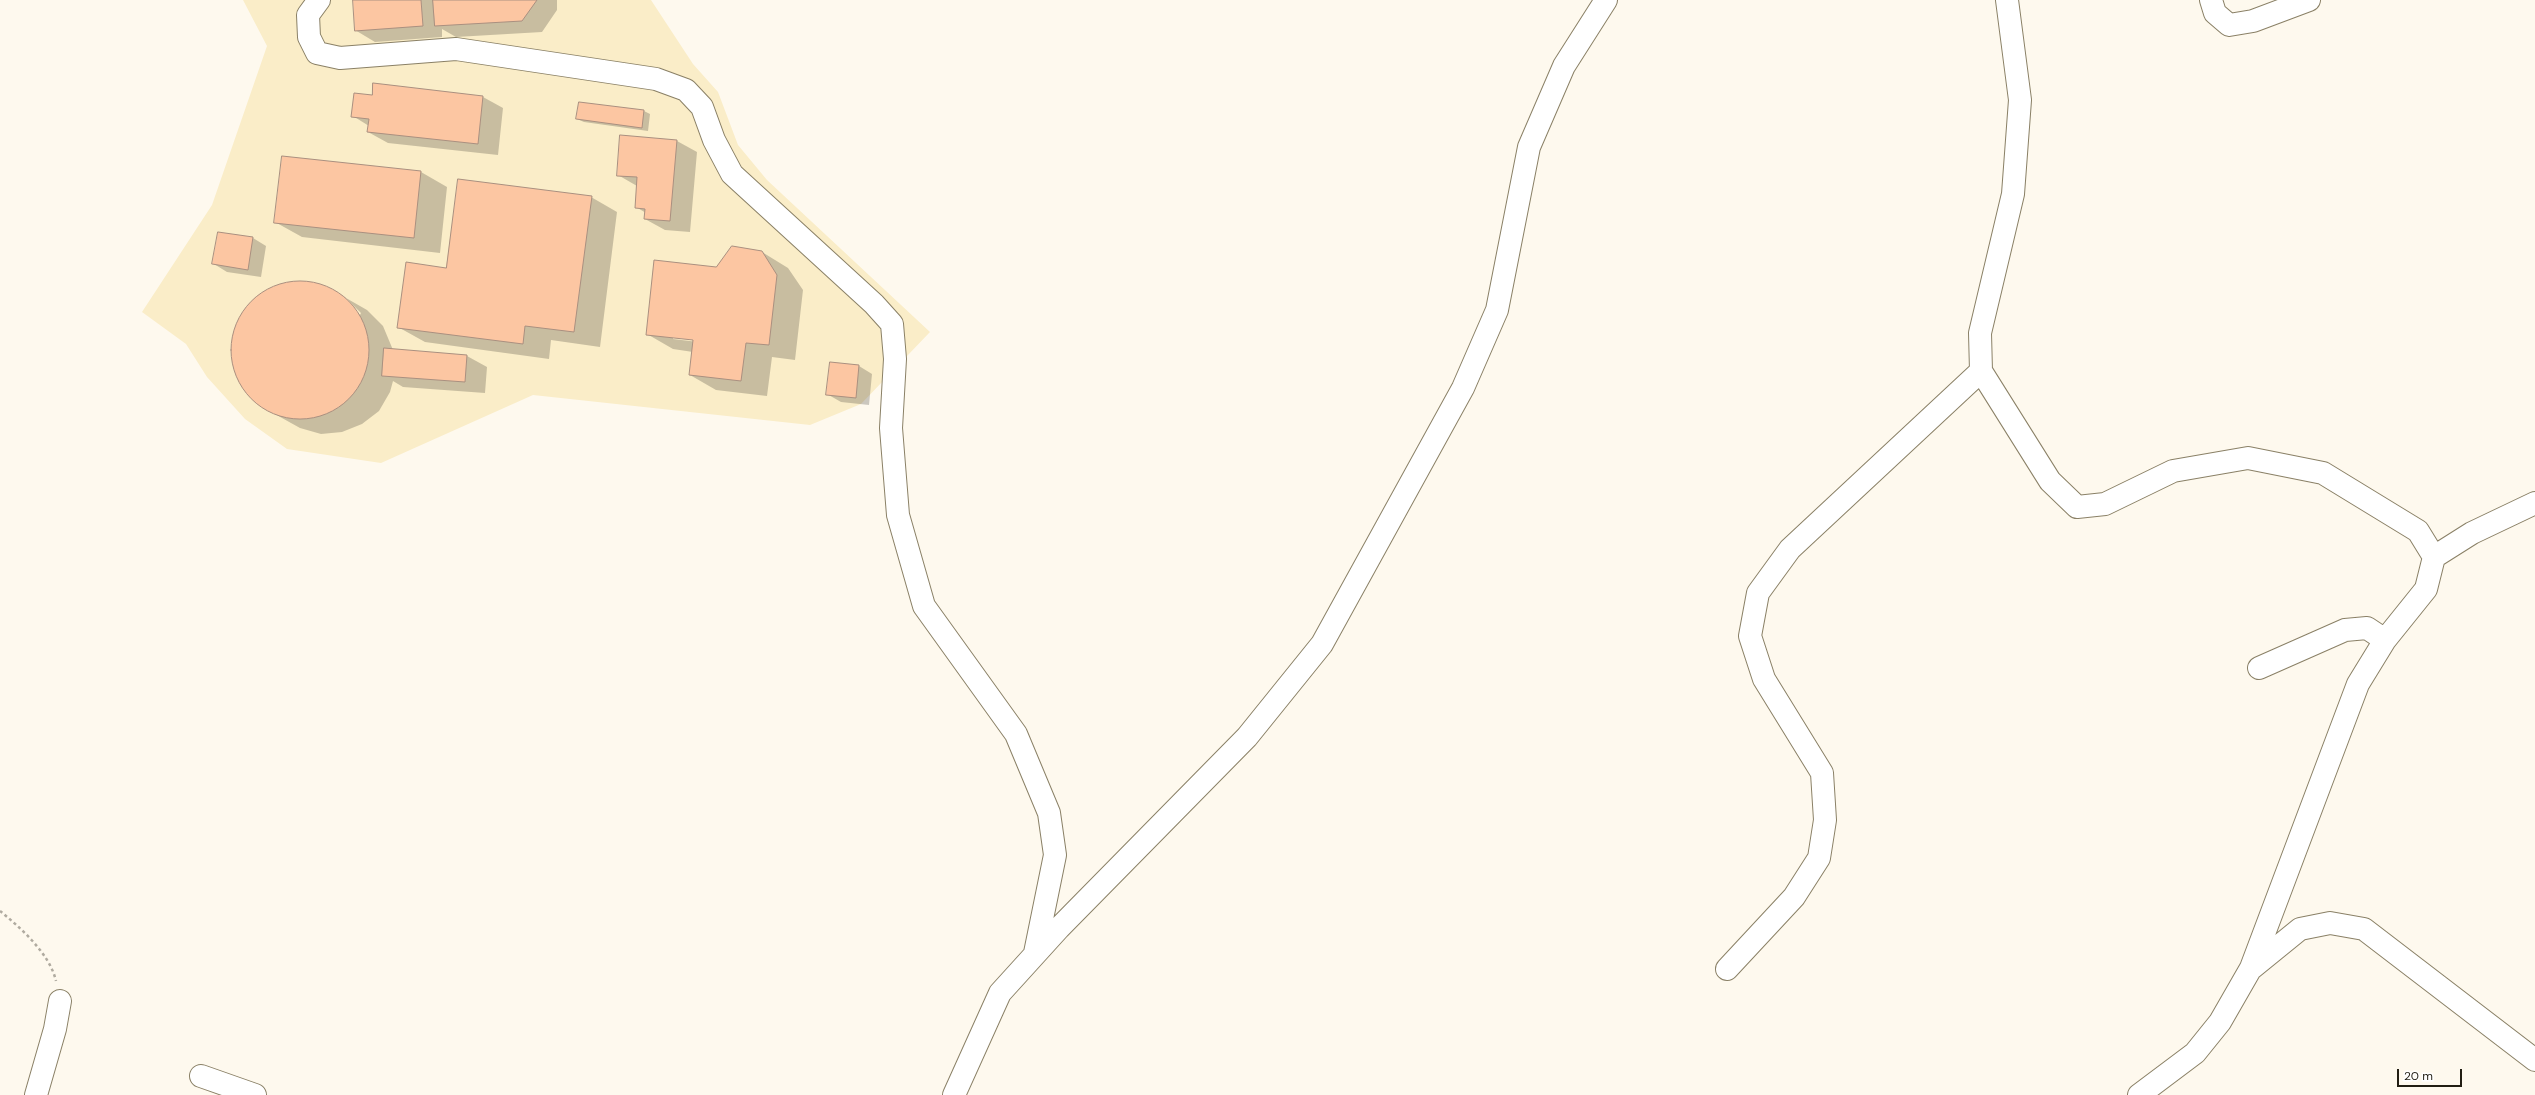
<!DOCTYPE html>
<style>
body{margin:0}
#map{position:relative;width:2535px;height:1095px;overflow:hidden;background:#fef9ee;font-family:"DM Sans",sans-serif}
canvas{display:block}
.scale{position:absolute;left:2397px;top:1069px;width:65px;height:18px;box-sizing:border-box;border:2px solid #221e13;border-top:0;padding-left:5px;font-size:12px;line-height:14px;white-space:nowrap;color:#221e13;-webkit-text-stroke:3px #fff;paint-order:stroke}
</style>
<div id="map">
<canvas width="2535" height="1095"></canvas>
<div class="scale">20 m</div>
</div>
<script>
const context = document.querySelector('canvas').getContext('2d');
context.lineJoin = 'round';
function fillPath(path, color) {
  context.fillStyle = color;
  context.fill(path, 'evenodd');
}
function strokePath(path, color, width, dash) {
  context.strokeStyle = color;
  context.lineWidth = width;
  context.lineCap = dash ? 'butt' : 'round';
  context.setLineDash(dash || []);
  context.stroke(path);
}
fillPath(new Path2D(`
 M243,0H651L693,64L718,92L738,145L767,180L930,332L861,404L810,425L533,395L381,463L287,449L245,419L207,377L186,344L142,312L212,205L267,46Z`), '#faedc8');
fillPath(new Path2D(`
 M354,0H557V10L542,32L456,37L442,29V37L375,42L355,30Z
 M373,96L483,97L503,108L498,155L388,143L368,132L369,126L353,116Z
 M579,103L644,111L650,114L648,131L584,122L577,119Z
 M677,141L697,152L690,232L665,230L645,219L646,213L636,207L637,186L618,175Z
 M283,157L421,172L447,187L440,253L302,237L275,222Z
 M591,197L617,212L600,347L551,340L549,359L425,342L398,327L447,269Z
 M253,238L266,246L261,277L227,272L214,264Z
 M762,252L788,268L803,290L795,360L772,357L767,396L716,390L690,375L693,352L673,349L647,334L716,268ZM673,337L698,340V342L673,339Z
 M295,282L319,284L340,294L346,298H343L360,315L361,313L346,298L367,310L383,326L393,350L467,356L487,367L485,393L403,387L393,381L390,392L379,411L362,424L342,432L321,434L300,428L273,413L255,401L241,384L234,364L232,343L239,320L253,301L272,288Z
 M831,363L859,366L872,374L869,405L841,402L827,394Z`), '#0003');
const building = new Path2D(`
 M353,0H421L423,26L355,31Z
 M433,0H537L522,21L435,26Z
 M373,83L483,96L478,144L367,132L369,119L351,117L354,93L372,95Z
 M579,102L644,110L642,128L576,119Z
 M620,135L677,140L670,221L644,219L645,209L635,208L637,177L617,176Z
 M282,156L421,171L414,238L274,223Z
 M458,179L592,196L574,332L525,326L523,344L397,328L406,262L446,268Z
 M218,232L253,237L248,270L212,264Z
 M732,246L762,251L777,275L769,345L746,343L741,381L689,375L693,340L646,335L654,260L716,267Z
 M231 350a69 69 0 1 1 138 0a69 69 0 1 1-138 0Z
 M384,348L467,355L465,382L382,376Z
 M830,362L859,365L856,398L826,395Z`);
fillPath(building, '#fcc6a2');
strokePath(building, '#aa9080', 1);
const minor = new Path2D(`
 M319,0L308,15L309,37L317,53L340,58L456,49L656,79L686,90L702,107L714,140L732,174L874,304L892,324L895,359L891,428L898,515L924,606L1016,734L1049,813L1055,855L1035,953
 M2007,0L2020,100L2013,194L1980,333L1981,371L2050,481L2077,507L2105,504L2173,471L2248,458L2323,473L2418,531L2434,557L2426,589L2385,640L2358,684L2251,968L2220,1022L2195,1053L2139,1095
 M2211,0L2215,13L2229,25L2253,21L2309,0
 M2434,557L2472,533L2535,503
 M2259,668L2345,630L2367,628L2385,640
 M2252,968L2300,929L2330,923L2364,929L2535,1060
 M1727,969L1794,897L1819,858L1825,820L1822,773L1764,679L1750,636L1758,593L1790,549L1981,371
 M201,1076L255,1095
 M36,1095L55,1029L60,1001
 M954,1095L1000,993L1059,928L1247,737L1322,644L1463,388L1497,310L1529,147L1564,66L1606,0`);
strokePath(minor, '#8a8066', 24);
strokePath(new Path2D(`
 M0,911C21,928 50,954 56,981`), '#b0aba0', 2.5, [3, 3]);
strokePath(minor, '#fff', 22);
</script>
